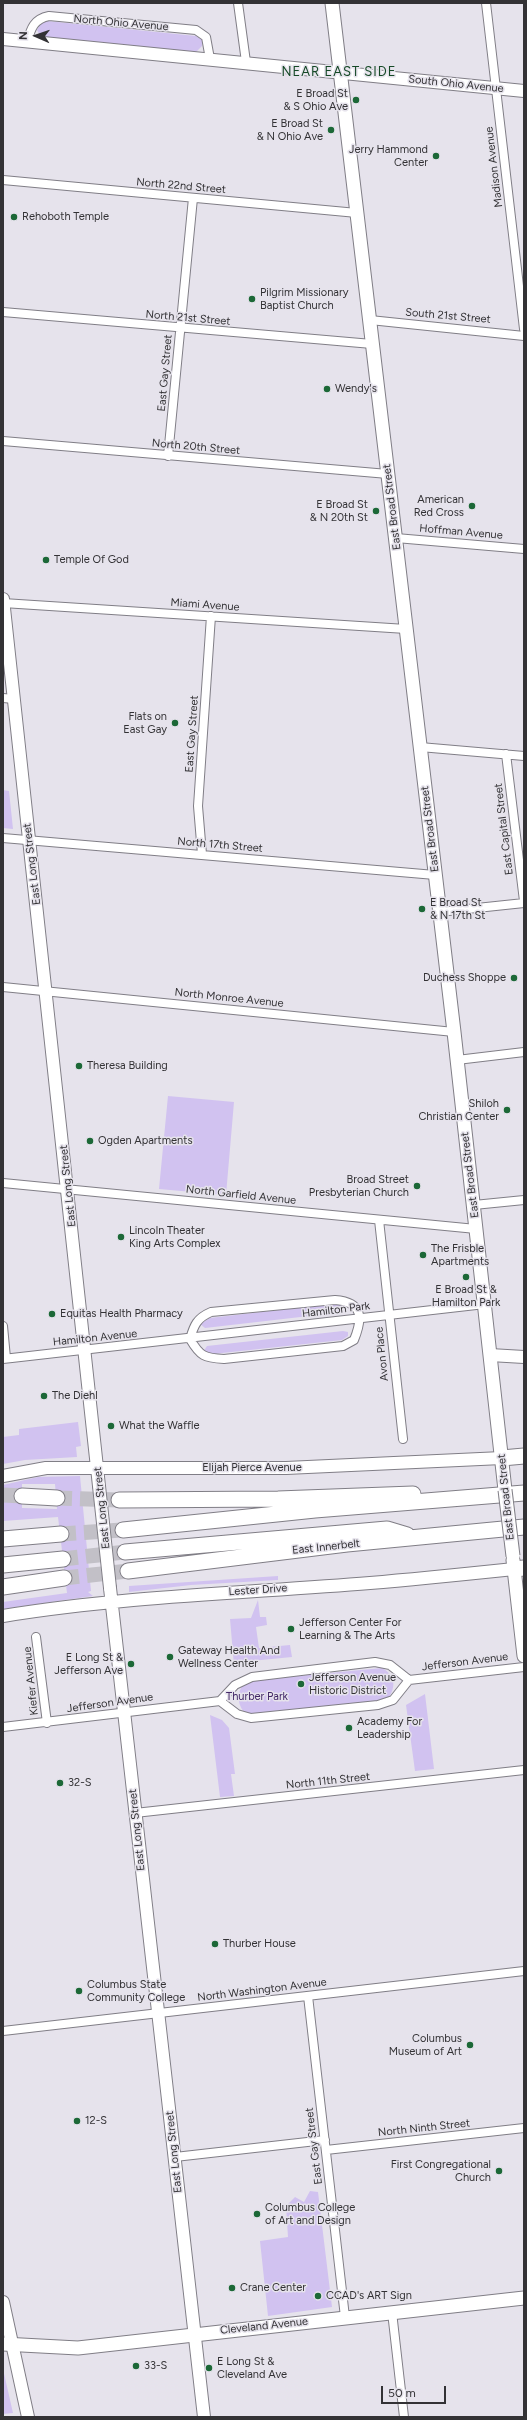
<!DOCTYPE html>
<style>
body{margin:0}
#map{position:relative;width:527px;height:2420px;overflow:hidden;background:#e6e3ec;font-family:Figtree,sans-serif}
canvas{display:block}
.frame{position:absolute;inset:0;border:4px solid #333235;pointer-events:none}
.north{position:absolute;left:16px;top:16px;width:40px;height:40px;-webkit-text-stroke:3px #e6e3ec;paint-order:stroke;rotate:272deg;font-size:11px;font-weight:700;line-height:16px;text-align:center;color:#333235}
.north::after{content:'';display:block;margin:auto;width:14px;height:18px;background:#333235;clip-path:polygon(50% 0,100% 100%,50% 72%,0 100%)}
.scale{position:absolute;left:381px;top:2386px;width:65px;height:18px;box-sizing:border-box;border:2px solid #333235;border-top:0;padding-left:5px;font-size:12px;line-height:14px;white-space:nowrap;color:#333235;-webkit-text-stroke:3px #e6e3ec;paint-order:stroke}
</style>
<div id="map">
<canvas width="527" height="2420"></canvas>
<div class="frame"></div>
<div class="north">N</div>
<div class="scale">50 m</div>
</div>
<script>
const context = document.querySelector('canvas').getContext('2d');
context.lineJoin = 'round';
function fillPath(path, color) {
  context.fillStyle = color;
  context.fill(path, 'evenodd');
}
function strokePath(path, color, width, dash) {
  context.strokeStyle = color;
  context.lineWidth = width;
  context.lineCap = dash ? 'butt' : 'round';
  context.setLineDash(dash || []);
  context.stroke(path);
}
function drawText(font, color, halo, rows, align = 'center') {
  context.font = font + ' Figtree,sans-serif';
  context.lineWidth = 3;
  context.setLineDash([]);
  context.textBaseline = 'middle';
  context.strokeStyle = halo;
  context.fillStyle = color;
  for (const [text, x, y, turn = 0] of rows) {
    context.save();
    context.translate(x, y);
    context.rotate((+turn || 0) * Math.PI / 180);
    context.textAlign = isNaN(turn) ? turn : align;
    if (halo) context.strokeText(text, 0, 0);
    context.fillText(text, 0, 0);
    context.restore();
  }
}
fillPath(new Path2D(`
 M47,21L196,36L202,40V46L196,52L45,38L41,37L37,30L40,24Z
 M3,790L9,791L13,829L3,828Z
 M168,1096L234,1102L226,1195L159,1189Z
 M338,1303L344,1305L346,1308L344,1312L205,1328L200,1324L210,1318Z
 M343,1331L348,1332V1336L342,1340L213,1354L203,1352L207,1346Z
 M78,1422L81,1446L76,1447L77,1457L25,1460L3,1464V1437L19,1435V1429Z
 M80,1476L91,1591L88,1592L93,1596L3,1609V1602L67,1593L58,1517L3,1521V1485L38,1477ZM22,1484H55L57,1509L22,1508Z
 M278,1576V1580L191,1585L129,1592V1586Z
 M258,1600L260,1617H266L267,1625L256,1627L259,1648L290,1645L292,1657L241,1662L234,1665L230,1619L251,1618Z
 M382,1668C397,1676 396,1689 386,1701L252,1715L244,1712C236,1702 237,1690 246,1681Z
 M425,1694L434,1769L415,1771L406,1705Z
 M210,1715L222,1720L229,1728L235,1774H231L234,1796L220,1797Z
 M310,2191L318,2192L332,2307L268,2316L260,2241L288,2237L286,2206L295,2197L304,2202Z
 M3,2369L13,2413L3,2414Z`), '#d1c2f0');
strokePath(new Path2D(`
 M3,1495L22,1496
 M57,1498L119,1500
 M61,1534L123,1530
 M63,1559L125,1552
 M64,1578L128,1571`), '#c2c0c7', 15, [15, 8]);
const street = new Path2D(`
 M238,3L246,62
 M486,3L524,329
 M27,42C31,28 34,19 49,16L196,30L206,37L210,59
 M3,180L357,213
 M3,312L372,344
 M370,320L524,336
 M3,441L388,474
 M168,456L193,198
 M396,538L524,549
 M3,603L406,629
 M3,698L14,699
 M420,747L524,756
 M506,754L524,901
 M3,838L435,875
 M202,854L198,806L211,616
 M439,912L524,903
 M3,987L454,1032
 M457,1060L524,1052
 M3,1183L476,1229
 M474,1205L524,1200
 M379,1220L403,1439
 M335,1300C363,1302 363,1318 354,1340L343,1346L224,1359C204,1358 200,1356 190,1339C194,1325 197,1318 211,1312Z
 M3,1326L6,1358
 M3,1359L485,1304
 M36,1637L47,1723
 M220,1701L237,1714L251,1718L378,1705L393,1700L409,1680
 M3,1727L220,1701L235,1685L252,1677L375,1662L390,1665L409,1680L524,1667
 M135,1813L524,1770
 M308,1996L345,2317
 M3,2031L524,1971
 M326,2150L524,2128
 M175,2157L325,2140
 M392,2312L404,2417`);
const secondary = new Path2D(`
 M3,39L524,91
 M3,599L99,1486
 M490,1355L524,1357
 M3,1476L46,1468H286L502,1458
 M110,1588L204,2417
 M3,1616C125,1596 247,1593 370,1583C418,1579 466,1574 514,1569
 M3,2302L28,2417`);
const primary = new Path2D(`
 M332,3L454,1032L505,1490
 M513,1560L524,1656
 M3,2344L78,2348L524,2298`);
const highway = new Path2D(`
 M502,1458L524,1456
 M22,1496L57,1498
 M119,1500L278,1499L413,1494
 M123,1530L315,1510L524,1493
 M3,1539L61,1534
 M125,1552L387,1529L407,1535
 M3,1565L63,1559
 M514,1569L524,1568
 M128,1571L347,1544L524,1527
 M3,1587L64,1578`);
strokePath(street, '#807e86', 10);
strokePath(secondary, '#807e86', 14);
strokePath(primary, '#807e86', 15);
strokePath(highway, '#807e86', 17);
strokePath(street, '#fff', 8);
strokePath(secondary, '#fff', 12);
strokePath(primary, '#fff', 13);
strokePath(highway, '#fff', 15);
const secondaryBridge = new Path2D(`
 M99,1486L110,1588`);
const primaryBridge = new Path2D(`
 M505,1490L513,1556`);
strokePath(secondaryBridge, '#807e86', 14, []);
strokePath(primaryBridge, '#807e86', 15, []);
strokePath(secondaryBridge, '#fff', 12);
strokePath(primaryBridge, '#fff', 13);
for (const [x, y, r, color] of [
 [356,100,4,"#1c6837"],
 [331,130,4,"#1c6837"],
 [436,156,4,"#1c6837"],
 [14,217,4,"#1c6837"],
 [252,299,4,"#1c6837"],
 [327,389,4,"#1c6837"],
 [472,506,4,"#1c6837"],
 [376,511,4,"#1c6837"],
 [46,560,4,"#1c6837"],
 [175,723,4,"#1c6837"],
 [422,909,4,"#1c6837"],
 [514,978,4,"#1c6837"],
 [79,1066,4,"#1c6837"],
 [507,1110,4,"#1c6837"],
 [90,1141,4,"#1c6837"],
 [417,1186,4,"#1c6837"],
 [121,1237,4,"#1c6837"],
 [423,1255,4,"#1c6837"],
 [466,1277,4,"#1c6837"],
 [52,1314,4,"#1c6837"],
 [44,1396,4,"#1c6837"],
 [111,1426,4,"#1c6837"],
 [291,1629,4,"#1c6837"],
 [170,1657,4,"#1c6837"],
 [131,1664,4,"#1c6837"],
 [301,1684,4,"#1c6837"],
 [349,1728,4,"#1c6837"],
 [60,1783,4,"#1c6837"],
 [215,1944,4,"#1c6837"],
 [79,1991,4,"#1c6837"],
 [470,2045,4,"#1c6837"],
 [77,2121,4,"#1c6837"],
 [499,2171,4,"#1c6837"],
 [257,2214,4,"#1c6837"],
 [232,2288,4,"#1c6837"],
 [318,2296,4,"#1c6837"],
 [136,2366,4,"#1c6837"],
 [209,2368,4,"#1c6837"]
]) {
  const dot = new Path2D();
  dot.arc(x, y, r, 0, 2 * Math.PI);
  context.fillStyle = color;
  context.fill(dot);
  strokePath(dot, '#e6e3ec', 1.5);
}
drawText('11px', '#333235', '#e6e3ec', [
 ["North Ohio Avenue",121,23,5],
 ["South Ohio Avenue",456,84,6],
 ["Madison Avenue",494,167,-97],
 ["North 22nd Street",181,186,5],
 ["South 21st Street",448,316,5],
 ["North 21st Street",188,318,5],
 ["East Gay Street",165,373,-85],
 ["North 20th Street",196,447,5],
 ["East Broad Street",392,507,-97],
 ["Hoffman Avenue",461,532,5],
 ["Miami Avenue",205,605,4],
 ["East Gay Street",192,734,-86],
 ["East Broad Street",430,829,-97],
 ["East Capital Street",504,829,-97],
 ["North 17th Street",220,845,5],
 ["East Long Street",32,864,-97],
 ["North Monroe Avenue",229,998,6],
 ["East Broad Street",470,1175,-97],
 ["East Long Street",68,1186,-96],
 ["North Garfield Avenue",241,1195,6],
 ["Hamilton Park",336,1310,-7],
 ["Hamilton Avenue",95,1338,-6],
 ["Avon Place",382,1354,-96],
 ["Elijah Pierce Avenue",252,1468],
 ["East Broad Street",506,1497,-96],
 ["East Long Street",102,1508,-96],
 ["East Innerbelt",326,1547,-6],
 ["Lester Drive",258,1590,-4],
 ["Jefferson Avenue",465,1662,-7],
 ["Kiefer Avenue",31,1681,-96],
 ["Jefferson Avenue",110,1703,-8],
 ["North 11th Street",328,1781,-6],
 ["East Long Street",137,1830,-96],
 ["North Washington Avenue",262,1990,-7],
 ["North Ninth Street",424,2128,-6],
 ["East Gay Street",314,2146,-97],
 ["East Long Street",174,2152,-96],
 ["Cleveland Avenue",264,2326,-6]
]);
drawText('11px', '#333235', '#e6e3ec', [
 ["E Broad St",348,94,"right"],
 ["& S Ohio Ave",348,107,"right"],
 ["E Broad St",323,124,"right"],
 ["& N Ohio Ave",323,137,"right"],
 ["Jerry Hammond",428,150,"right"],
 ["Center",428,163,"right"],
 ["Rehoboth Temple",22,217],
 ["Pilgrim Missionary",260,293],
 ["Baptist Church",260,306],
 ["Wendy's",335,389],
 ["American",464,500,"right"],
 ["Red Cross",464,513,"right"],
 ["E Broad St",368,505,"right"],
 ["& N 20th St",368,518,"right"],
 ["Temple Of God",54,560],
 ["Flats on",167,717,"right"],
 ["East Gay",167,730,"right"],
 ["E Broad St",430,903],
 ["& N 17th St",430,916],
 ["Duchess Shoppe",506,978,"right"],
 ["Theresa Building",87,1066],
 ["Shiloh",499,1104,"right"],
 ["Christian Center",499,1117,"right"],
 ["Ogden Apartments",98,1141],
 ["Broad Street",409,1180,"right"],
 ["Presbyterian Church",409,1193,"right"],
 ["Lincoln Theater",129,1231],
 ["King Arts Complex",129,1244],
 ["The Frisble",431,1249],
 ["Apartments",431,1262],
 ["E Broad St &",466,1290,"center"],
 ["Hamilton Park",466,1303,"center"],
 ["Equitas Health Pharmacy",60,1314],
 ["The Diehl",52,1396],
 ["What the Waffle",119,1426],
 ["Jefferson Center For",299,1623],
 ["Learning & The Arts",299,1636],
 ["Gateway Health And",178,1651],
 ["Wellness Center",178,1664],
 ["E Long St &",123,1658,"right"],
 ["Jefferson Ave",123,1671,"right"],
 ["Jefferson Avenue",309,1678],
 ["Historic District",309,1691],
 ["Academy For",357,1722],
 ["Leadership",357,1735],
 ["32-S",68,1783],
 ["Thurber House",223,1944],
 ["Columbus State",87,1985],
 ["Community College",87,1998],
 ["Columbus",462,2039,"right"],
 ["Museum of Art",462,2052,"right"],
 ["12-S",85,2121],
 ["First Congregational",491,2165,"right"],
 ["Church",491,2178,"right"],
 ["Columbus College",265,2208],
 ["of Art and Design",265,2221],
 ["Crane Center",240,2288],
 ["CCAD's ART Sign",326,2296],
 ["E Long St &",217,2362],
 ["Cleveland Ave",217,2375],
 ["33-S",144,2366]
], 'left');
drawText('11px', '#422766', '#e6e3ec', [
 ["Thurber Park",257,1697]
]);
context.letterSpacing = '1px';
drawText('13px', '#154926', '#e6e3ec', [
 ["NEAR EAST SIDE",339,72]
]);
context.letterSpacing = '0px';
</script>
